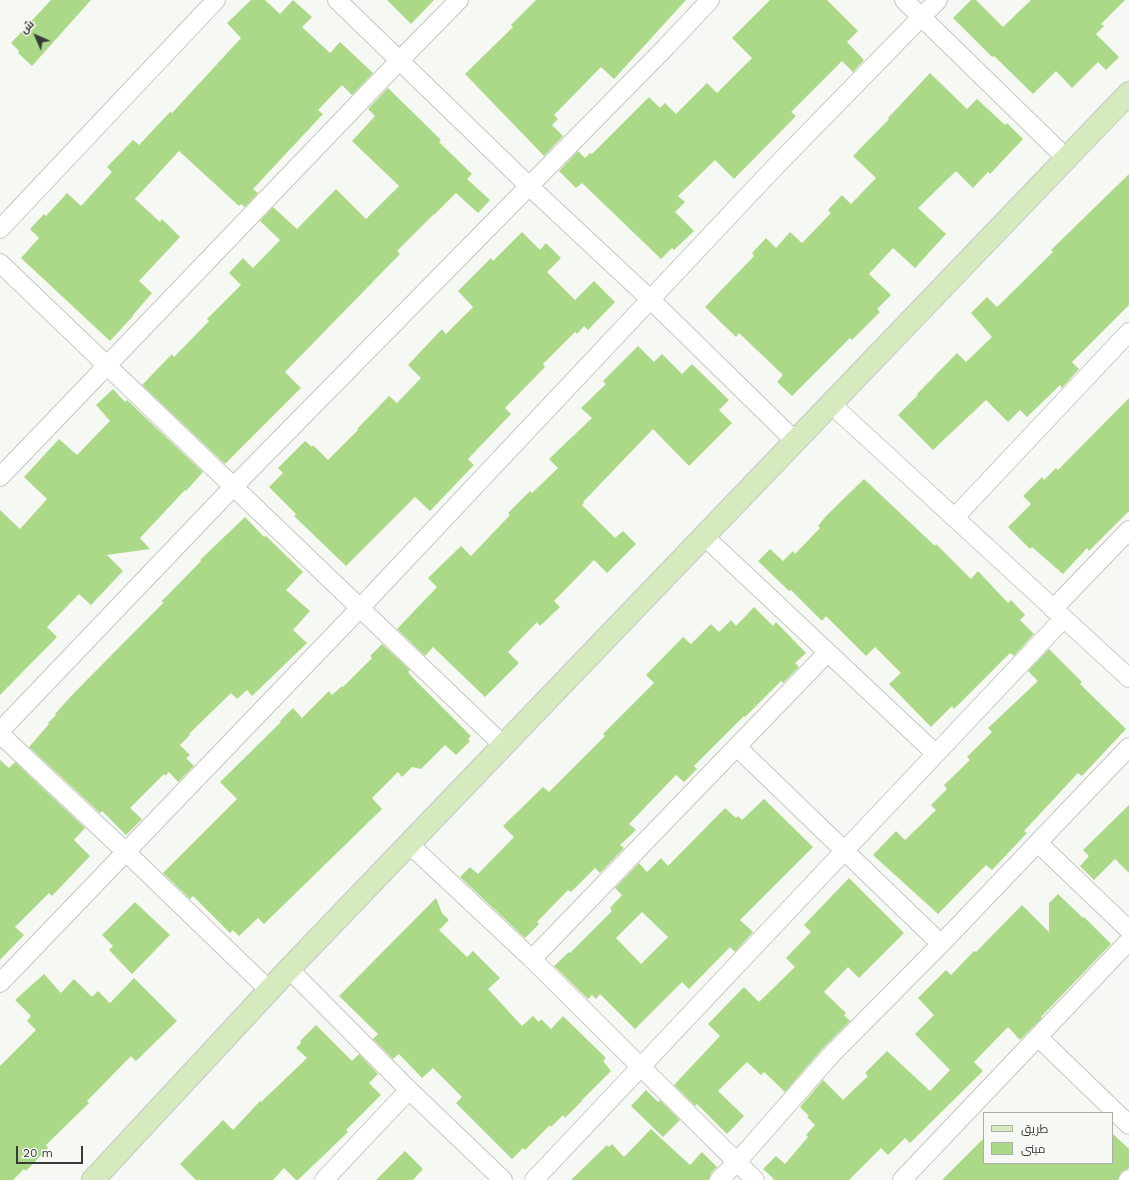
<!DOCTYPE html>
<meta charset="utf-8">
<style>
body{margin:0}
#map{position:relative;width:1129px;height:1180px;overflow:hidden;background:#f6f9f3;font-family:"Work Sans",Cairo,sans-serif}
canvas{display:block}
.legend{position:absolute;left:983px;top:1112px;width:130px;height:52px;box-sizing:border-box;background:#f6f9f3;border:1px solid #aaada8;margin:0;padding:5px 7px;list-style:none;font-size:12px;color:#383a37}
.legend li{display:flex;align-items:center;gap:8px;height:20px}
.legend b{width:20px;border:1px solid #aaada8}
.north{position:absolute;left:16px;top:16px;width:40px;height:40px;-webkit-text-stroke:3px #f6f9f3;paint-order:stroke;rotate:315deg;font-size:11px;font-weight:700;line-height:16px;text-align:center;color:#383a37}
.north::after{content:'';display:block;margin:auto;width:14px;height:18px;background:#383a37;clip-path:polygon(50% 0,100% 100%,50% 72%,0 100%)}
.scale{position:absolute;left:16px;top:1146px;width:67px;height:18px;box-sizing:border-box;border:2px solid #383a37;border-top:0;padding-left:5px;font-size:12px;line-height:14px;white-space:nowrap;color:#383a37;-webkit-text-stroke:3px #f6f9f3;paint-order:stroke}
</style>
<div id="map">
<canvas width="1129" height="1180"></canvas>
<ul class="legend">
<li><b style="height:5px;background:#d6eac0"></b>طريق</li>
<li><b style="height:11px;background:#acd988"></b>مبنى</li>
</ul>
<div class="north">ش</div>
<div class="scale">20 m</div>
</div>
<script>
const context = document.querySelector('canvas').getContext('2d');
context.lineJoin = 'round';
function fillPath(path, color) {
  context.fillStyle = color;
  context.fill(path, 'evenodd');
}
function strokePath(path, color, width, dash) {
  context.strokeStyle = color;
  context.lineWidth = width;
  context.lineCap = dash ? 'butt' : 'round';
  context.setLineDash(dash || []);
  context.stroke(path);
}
fillPath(new Path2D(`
 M51,0H91L32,66L18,53L19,51L11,43Z
 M251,0H265L280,14L293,0L312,17L302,27L330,53L340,42L373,73L352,95L342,85L318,110L323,114L253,189L258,193L245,207L241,204L239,206L179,151L135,199L160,222L162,219L180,237L139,281L152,293L133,315V316L110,341L21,258L39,238L30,229L44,214L46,216L67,193L81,206L112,172L107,167L133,140L139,145L170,112L172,113L241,38L227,23Z
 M387,0H434L411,24Z
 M536,0H686L614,79L601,67L554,115L558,119L552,125L563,136L544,156L465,74L513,27L511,25Z
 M770,0H827L858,31L847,42L864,60L853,72L842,61L791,112L796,116L734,179L715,160L678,196L685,202L675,212L694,231L674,250L672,248L661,259L582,183L576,188L559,171L578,151L585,158L590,153L592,154L649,97L660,108L665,103L676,114L707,83L717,93L752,58L732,38Z
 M971,0H976L1003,27L1031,0H1125L1101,24L1104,26L1096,34L1119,57L1106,70L1098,62L1072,88L1056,71L1033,94L994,56L992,57L953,18Z
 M930,73L967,109L977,99L1005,125L1007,123L1023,139L990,174L988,172L973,188L956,171L918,208L946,234L915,268L893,248L869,274L891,295L877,309L880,312L852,340L850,338L792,396L777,382L783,375L739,333L736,337L705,307L754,256L752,253L766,238L776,248L790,232L802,243L831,213L828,210L842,195L851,204L876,178L853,156L889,119L888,118Z
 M388,88L441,140L439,142L472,174L467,179L490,200L478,213L456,193L434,215V214L397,251L400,254L285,372L301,388L225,464L142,385L172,354L174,357L209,321L207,319L241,285L229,273L243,258L253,268L280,240L260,221L273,207L297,229L336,189L366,219L399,186L352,141L375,116L368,109Z
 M1129,174V305L1072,362L1079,369L1062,388L1060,385L1027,417L1020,410L1008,422L986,400L933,450L898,415L918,395L917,394L957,353L966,362L992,337L971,313L987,297L997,307L1053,252L1051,250Z
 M522,232L540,250L546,243L561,258L547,272L575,300L594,281L615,302L588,330L584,326L577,334L575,332L543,364L545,367L505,408L511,414L468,459L474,465L430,511L415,497L346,566L294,516L296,514L269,487L283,473L278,468L305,441L312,447L313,445L328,460L358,430L357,429L389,396L397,403L421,378L408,365L442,329L446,334L473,307L458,291L491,258L493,261Z
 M638,346L654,362L662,354L682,374L692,364L729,400L719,410L732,423L689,466L653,429L583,502L584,503L582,505L615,538L623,531L636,544L607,573L594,560L554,601L560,607L540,626L537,622L508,652L519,663L485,697L433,647L425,656L397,629L437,587L428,578L461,546L471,556L510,515L508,513L530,491L532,493L558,468L549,459L592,418L581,408L606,384L603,381Z
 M113,389L125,402L127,400L203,472L186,491L185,490L140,538L150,549L107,555L123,571L91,605L79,594L47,627L57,637L0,695V510L20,529L47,499L24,477L59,439L77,455L110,421L96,405Z
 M1129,398V511L1089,551L1087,548L1063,574L1032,547L1030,549L1008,527L1031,504L1023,496L1042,477L1044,480L1056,468L1058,470Z
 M864,479L935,546L936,544L971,579L978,571L1008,603L1011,600L1025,615L1020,620L1034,634L1014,656L1010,653L954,709L952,706L931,727L889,684L901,673L875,647L866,656L826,616L822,621L791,590L789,591L758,561L770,549L783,561L793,551L795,554L820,528L818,526L826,516Z
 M245,517L264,537L266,536L303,572L286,590L310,611L293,630L307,643L252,696L247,690L237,699L231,693L189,734L190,735L180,745L190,755L186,758L194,766L178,782L169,772L165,776L164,774L130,808L142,819L126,835L102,811L100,813L29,747L49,724L48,723L56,715L55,714L73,694L164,602H161L201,561L200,560Z
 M754,607L773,626L776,622L806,653L795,663L799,667L783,683L781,681L745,717L744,716L694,766L697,769L684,782L676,775L629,824L636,830L620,845L624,848L600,873L595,868L571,892L568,890L537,922L539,924L525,938L460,877L470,867L478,874L514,837L503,826L543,787L549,792L605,736L603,734L654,683L646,675L683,637L691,644L711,624L719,632L731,620L736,626Z
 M382,644L410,670L408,672L414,679L471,736L468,739L470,741L456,755L445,745L421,769L412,767L402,777L398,772L372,798L382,809L264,924L258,918L239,936L233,930L230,933L193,896L190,899L163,873L237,799L220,782L281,722L280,721L293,708L302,718L329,691L332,695L342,686L343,687L372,658L370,656Z
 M1049,649L1082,682L1080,684L1126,729L1082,776L1078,773L1024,831L1027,833L992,870L986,865L938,914L873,855L896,831L905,840L936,810L931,805L947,789L944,785L970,760L967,757L992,732L988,728L1038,681L1028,671Z
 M0,760L9,768L15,762L85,828L74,840L90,856L52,896L49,893L15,927L24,935L0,960Z
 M764,799L813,847L740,920L753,932L735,952L730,947L689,989L682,982L635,1029L600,994L596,999L592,995L588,999L554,966L569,952L570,953L612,911L610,908L622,895L615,888L639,863L647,872L661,858L668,866L725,808L736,818L738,816L742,820ZM642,912L668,937L641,964L616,938Z
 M1129,805V873L1115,859L1094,880L1080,866L1089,856L1083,850Z
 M849,878L904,933L859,978L848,967L824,992L846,1013L844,1015L850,1021L823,1048L785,1092L764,1072L761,1075L747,1062L718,1091L744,1116L727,1134L697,1104L695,1106L674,1085L720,1036L708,1024L744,987L759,1002L795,967L786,958L811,932L804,925Z
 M1058,894L1083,918L1084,917L1111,944L1041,1017L1042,1018L1020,1040L1008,1027L974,1062L983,1071L910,1143L905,1138L888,1155L881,1148L849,1180H772L774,1179L763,1169L776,1156L785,1164L808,1137L806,1135L815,1125L807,1117L809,1116L800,1107L823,1080L843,1100L868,1076L865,1073L887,1051L930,1091L950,1070L915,1034L934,1015L918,998L946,970L951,975L974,951L976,952L1022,905L1049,932V903Z
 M436,898L442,913L449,920L439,930L467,957L473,951L500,978L488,989L522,1026L533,1016L539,1022L541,1019L551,1029L563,1016L606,1058L603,1061L611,1071L582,1100V1101L565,1118L563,1115L551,1127L550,1125L525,1150L523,1148L512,1159L456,1103L462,1097L433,1068L422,1078L399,1054L393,1059L373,1039L378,1034L339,996Z
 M135,902L170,935L132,974L109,950L113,946L102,935Z
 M44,974L61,993L74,979L92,997L98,991L110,1003L134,978L177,1021L136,1061L131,1056L87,1101L89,1103L46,1145L48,1148L26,1171L24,1169L13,1180H0V1066L36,1030L27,1021L31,1016L15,1000Z
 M316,1025L352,1061L359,1054L378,1074L369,1083L381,1095L346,1130L348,1132L298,1180H296L284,1168L273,1180H196L180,1164L223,1120L233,1130L260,1101L261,1102L307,1058L296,1048L301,1043L300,1041Z
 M646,1090L658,1102L660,1100L680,1120L663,1137L631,1106Z
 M651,1129L690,1165L702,1152L717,1167L711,1173L709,1180H571L607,1145L609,1147L612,1144L624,1157Z
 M1112,1133L1129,1149V1168L1121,1173L1118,1180H942L984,1138V1163H1112Z
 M405,1151L423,1169L413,1180H376Z`), '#acd988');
const street = new Path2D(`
 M337,0L529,186L650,299L795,441
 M904,0L1066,158
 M0,229L216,0
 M0,263L504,746
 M831,404L1129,678
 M0,477L399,61L459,0
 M955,517L1129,332
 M704,536L936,754
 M1053,609L1129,530
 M0,731L234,486L666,47L710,0
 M0,734L126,852L269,990
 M737,747L941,944
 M1038,843L1129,930
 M409,844L532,959L755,1180
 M532,959L827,653
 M289,969L409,1090L503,1180
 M0,983L360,608L774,168L938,0
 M1038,1037L1129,1125
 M324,1180L409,1090
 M534,1180L1064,618
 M719,1180L737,1162L831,1055L941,944L1129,747
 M902,1180L1129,941
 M1128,1180L1129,1179`);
const secondary = new Path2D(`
 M93,1180L289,969L1129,93`);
strokePath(street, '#c4c7c1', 20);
strokePath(secondary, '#c4c7c1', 24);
strokePath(street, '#fff', 18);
strokePath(secondary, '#d6eac0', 22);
</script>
